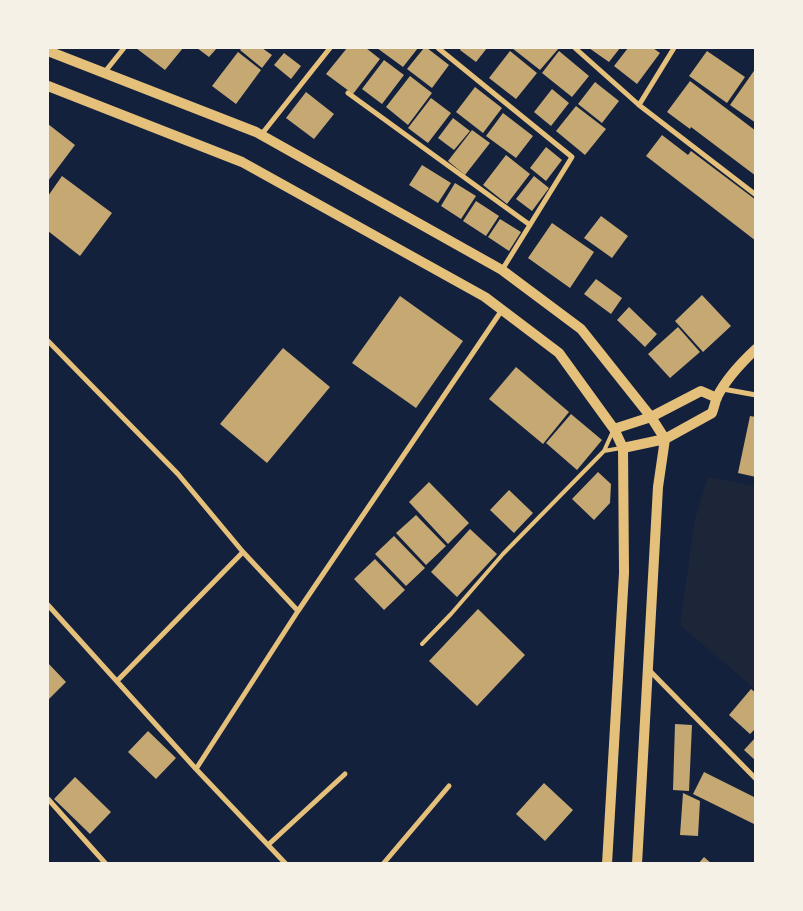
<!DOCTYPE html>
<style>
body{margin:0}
#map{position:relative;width:803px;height:911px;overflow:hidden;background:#14213d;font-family:"Varela Round",sans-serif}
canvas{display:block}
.frame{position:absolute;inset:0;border:49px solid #f6f1e7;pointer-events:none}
</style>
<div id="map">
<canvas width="803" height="911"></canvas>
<div class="frame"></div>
</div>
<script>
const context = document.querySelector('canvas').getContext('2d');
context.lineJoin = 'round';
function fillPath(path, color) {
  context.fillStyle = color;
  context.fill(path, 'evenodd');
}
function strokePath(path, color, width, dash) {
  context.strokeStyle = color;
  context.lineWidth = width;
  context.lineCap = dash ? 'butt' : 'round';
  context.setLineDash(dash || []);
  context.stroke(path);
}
fillPath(new Path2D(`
 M708,477L755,486V689L680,625L695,519Z`), '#1d2539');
fillPath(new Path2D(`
 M136,48H183L165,70Z
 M197,48H217L209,57Z
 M242,48H262L272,55L262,68L240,50Z
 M347,48H366L380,59L353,94L326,74Z
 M377,48H418L403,67Z
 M424,48H427L449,65L432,88L407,69Z
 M461,48H487L476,62L460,50Z
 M512,48H559L540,70Z
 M589,48H620L609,62Z
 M628,48H653L660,53L637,84L614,66Z
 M510,51L537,73L516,99L489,78Z
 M559,51L589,76L572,97L542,73Z
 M707,51L745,77L727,103L689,76Z
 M238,52L261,70L236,104L212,86Z
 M284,53L301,66L291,79L274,65Z
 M384,60L404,75L382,104L362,89Z
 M756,68V123L730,105Z
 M410,76L432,93L408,125L386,107Z
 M690,81L756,131V176L691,127L690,129L667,112Z
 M595,82L619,101L602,123L578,104Z
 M475,87L502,108L483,133L456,112Z
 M552,89L569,103L551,126L534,112Z
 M306,92L334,114L314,139L286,118Z
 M431,98L451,113L428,143L408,128Z
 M576,106L606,129L585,155L556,131Z
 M503,113L533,136L516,158L486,136Z
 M453,118L470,131L454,150L438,138Z
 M48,124L75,145L48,181Z
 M472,130L490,143L465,175L448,161Z
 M662,135L688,155L691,151L756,200V241L646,156Z
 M546,147L562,160L546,181L530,168Z
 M506,155L530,174L507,204L483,185Z
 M422,165L451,183L438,203L409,185Z
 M62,176L112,213L80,256L48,231V196Z
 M534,176L549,188L532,211L516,199Z
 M455,183L476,196L461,219L441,206Z
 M476,201L499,216L486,236L463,221Z
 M601,216L628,236L612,258L584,238Z
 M500,219L521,232L509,251L488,237Z
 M552,223L594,252L570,288L528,258Z
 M596,279L622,298L611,314L584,294Z
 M702,295L731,326L703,352L675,321Z
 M400,296L463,341L416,408L352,363Z
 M629,307L657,334L645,347L617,320Z
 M678,327L700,352L670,378L648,354Z
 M283,348L330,387L267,463L220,424Z
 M516,367L569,412L543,444L489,399Z
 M571,414L602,440L577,470L546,443Z
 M750,416L756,417V477L738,473Z
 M598,472L611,484L610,503L594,520L572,499Z
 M429,482L469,523L448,544L409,502Z
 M509,490L533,513L514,533L490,510Z
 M416,515L446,546L426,565L396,533Z
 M470,529L497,554L457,597L431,572Z
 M394,536L425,568L406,586L375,554Z
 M375,559L405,590L384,610L354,579Z
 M478,609L525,655L477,706L429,661Z
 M48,663L66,682L48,700Z
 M751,689L756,693V728L750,734L729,715Z
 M675,724L692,725L689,791L673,790Z
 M148,731L176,758L156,779L128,752Z
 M756,737V761L744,750Z
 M704,772L756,798V825L693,794Z
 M75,777L111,812L90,834L54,799Z
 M544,783L573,810L545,841L516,814Z
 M683,793L700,801L698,836L680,835Z
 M704,857L712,864H698Z`), '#c6a872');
strokePath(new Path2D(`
 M613,431L604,451L621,448
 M422,644L451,614L503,554L604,451`), '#e5c07b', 4);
strokePath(new Path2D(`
 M438,48L572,157L502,270
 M575,48L639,105L756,195
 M104,73L124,48
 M348,93L530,225
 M639,105L674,48
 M261,135L330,48
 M48,341L178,474L243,552L298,611
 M723,389L756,395
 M48,605L196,769L286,864
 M649,670L756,779
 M117,681L243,552
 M196,769L298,611L502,310
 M48,799L106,864
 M268,845L345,774
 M383,864L449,786`), '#e5c07b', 5);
strokePath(new Path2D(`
 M48,51L256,132L502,270L581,329L651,417L665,439L658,487L637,864
 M48,86L242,162L485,297L559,353L614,429L623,448L624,573L607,864
 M614,429L651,417L701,391L717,398
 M623,448L665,439L712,413C714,408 715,402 717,397C725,381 742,362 756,349`), '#e5c07b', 10);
</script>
